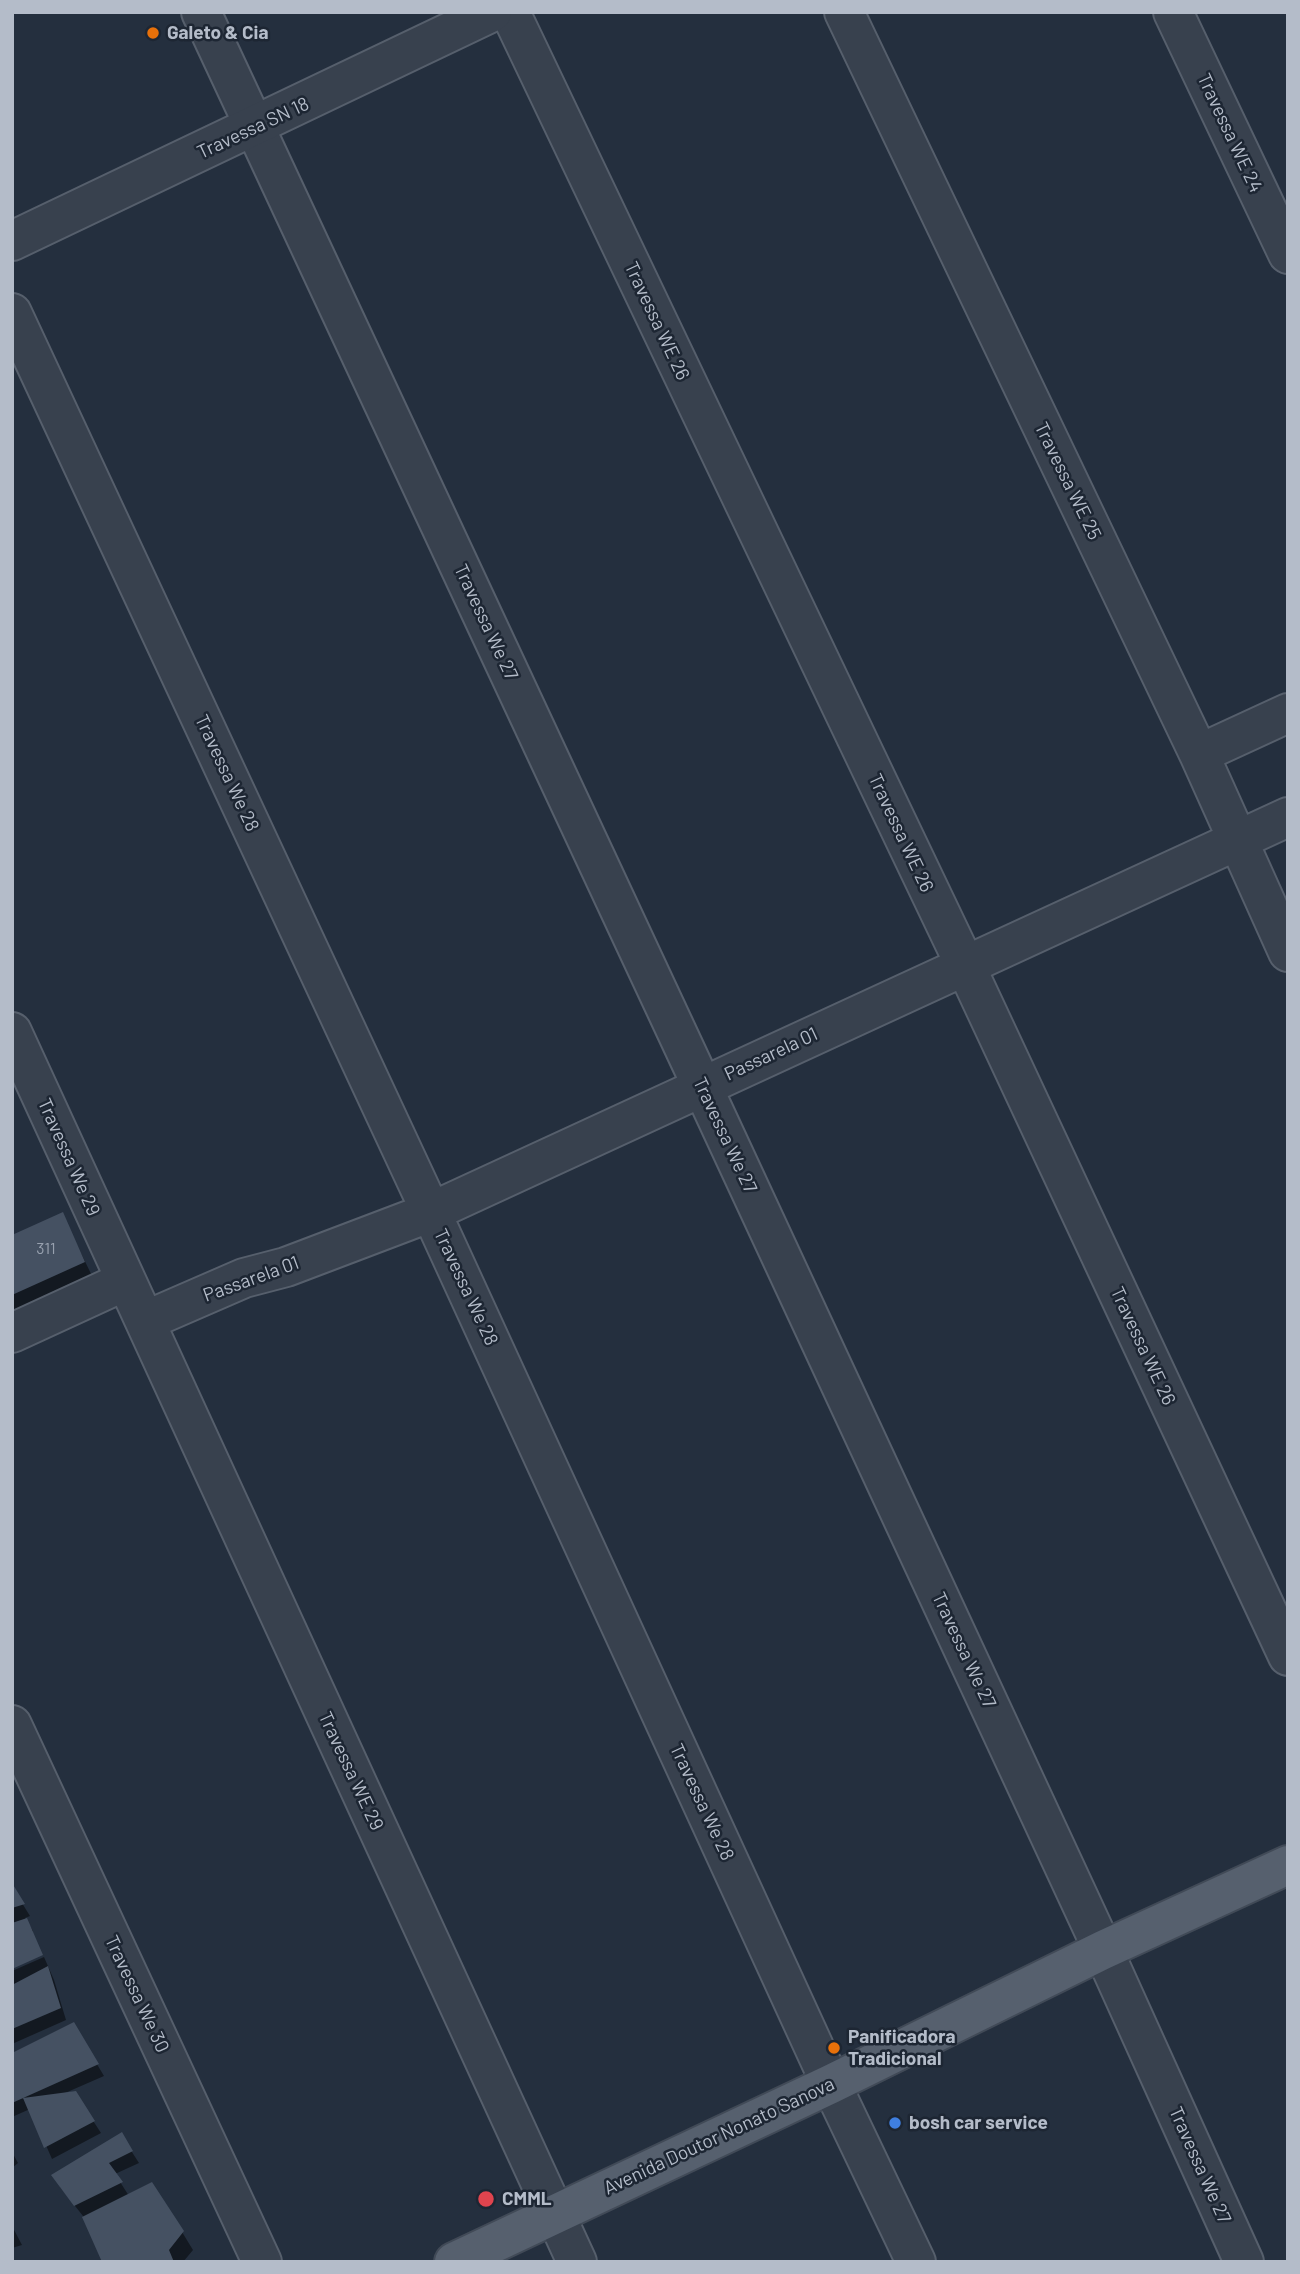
<!DOCTYPE html>
<style>
body{margin:0}
#map{position:relative;width:1300px;height:2274px;overflow:hidden;background:#242f3e;font-family:Barlow,sans-serif}
canvas{display:block}
.frame{position:absolute;inset:0;border:14px solid #b4bcc9;pointer-events:none}
</style>
<div id="map">
<canvas width="1300" height="2274"></canvas>
<div class="frame"></div>
</div>
<script>
const context = document.querySelector('canvas').getContext('2d');
context.lineJoin = 'round';
function fillPath(path, color) {
  context.fillStyle = color;
  context.fill(path, 'evenodd');
}
function strokePath(path, color, width, dash) {
  context.strokeStyle = color;
  context.lineWidth = width;
  context.lineCap = dash ? 'butt' : 'round';
  context.setLineDash(dash || []);
  context.stroke(path);
}
function drawText(font, color, halo, rows, align = 'center') {
  context.font = font + ' Barlow,sans-serif';
  context.lineWidth = 5;
  context.setLineDash([]);
  context.textBaseline = 'middle';
  context.strokeStyle = halo;
  context.fillStyle = color;
  for (const [text, x, y, turn = 0] of rows) {
    context.save();
    context.translate(x, y);
    context.rotate((+turn || 0) * Math.PI / 180);
    context.textAlign = isNaN(turn) ? turn : align;
    if (halo) context.strokeText(text, 0, 0);
    context.fillText(text, 0, 0);
    context.restore();
  }
}
fillPath(new Path2D(`
 M62,1214L94,1280L12,1317V1237Z
 M12,1887L30,1916L25,1918L33,1931L12,1967Z
 M44,1957L54,1980L66,2020L12,2044V1987L15,1985L12,1983V1971Z
 M73,2024L104,2076L65,2093H75L101,2133L52,2159L30,2109L12,2117V2055Z
 M121,2135L139,2163L115,2174L129,2196L182,2232L193,2250L183,2262H104L83,2216L60,2187Z
 M12,2152L18,2163L12,2168Z
 M12,2226L22,2245L12,2248Z`), '#0007');
fillPath(new Path2D(`
 M63,1212L85,1262L12,1295V1235Z
 M12,1883L25,1904L12,1908Z
 M27,1918L43,1955L12,1969V1923Z
 M48,1966L61,2008L12,2029V1985Z
 M74,2022L99,2064L12,2103V2053Z
 M76,2091L95,2121L44,2148L23,2098Z
 M122,2132L133,2151L109,2163L123,2182L74,2206L51,2175Z
 M152,2182L184,2231L169,2250L174,2262H102L82,2217Z`), '#455162');
const minor = new Path2D(`
 M201,12L702,1086L1103,1950L1244,2262
 M510,12L965,965L1288,1656
 M844,12L1199,754L1288,952
 M1173,12L1288,254
 M12,313L431,1212L831,2084L916,2262
 M1199,754L1288,713
 M12,1032L577,2262
 M145,1321L244,1278L286,1267L431,1212L1288,817
 M12,1333L125,1281
 M12,1725L262,2262`);
const tertiary = new Path2D(`
 M12,241L492,12`);
const primary = new Path2D(`
 M454,2262L831,2084L1103,1950L1288,1865`);
strokePath(minor, '#565f6c', 42);
strokePath(tertiary, '#565f6c', 42);
strokePath(primary, '#414a57', 42);
strokePath(minor, '#38414e', 38);
strokePath(tertiary, '#38414e', 38);
strokePath(primary, '#56606e', 38);
for (const [x, y, r, color] of [
 [153,33,7,"#e8710a"],
 [834,2048,7,"#e8710a"],
 [895,2123,7,"#3f7fe0"],
 [486,2199,9,"#e0444e"]
]) {
  const dot = new Path2D();
  dot.arc(x, y, r, 0, 2 * Math.PI);
  context.fillStyle = color;
  context.fill(dot);
  strokePath(dot, '#1d2633', 2.5);
}
drawText('16px', '#98a1af', null, [
 ["311",46,1249]
]);
drawText('bold 19px', '#b4bcc9', '#1d2633', [
 ["Galeto & Cia",167,33],
 ["Panificadora",848,2037],
 ["Tradicional",848,2059],
 ["bosh car service",909,2123],
 ["CMML",502,2199]
], 'left');
drawText('19px', '#b4bcc9', '#1d2633', [
 ["Travessa SN 18",253,128,-25],
 ["Travessa WE 24",1230,133,65],
 ["Travessa WE 26",657,321,65],
 ["Travessa WE 25",1068,481,64],
 ["Travessa We 27",486,622,65],
 ["Travessa We 28",227,773,65],
 ["Travessa WE 26",901,833,65],
 ["Passarela 01",771,1054,-25],
 ["Travessa We 27",725,1135,65],
 ["Travessa We 29",69,1157,66],
 ["Passarela 01",251,1279,-20],
 ["Travessa We 28",466,1287,65],
 ["Travessa WE 26",1143,1346,65],
 ["Travessa We 27",964,1650,65],
 ["Travessa WE 29",351,1771,65],
 ["Travessa We 28",702,1802,65],
 ["Travessa We 30",137,1994,65],
 ["Avenida Doutor Nonato Sanova",719,2136,-25],
 ["Travessa We 27",1200,2165,66]
]);
</script>
